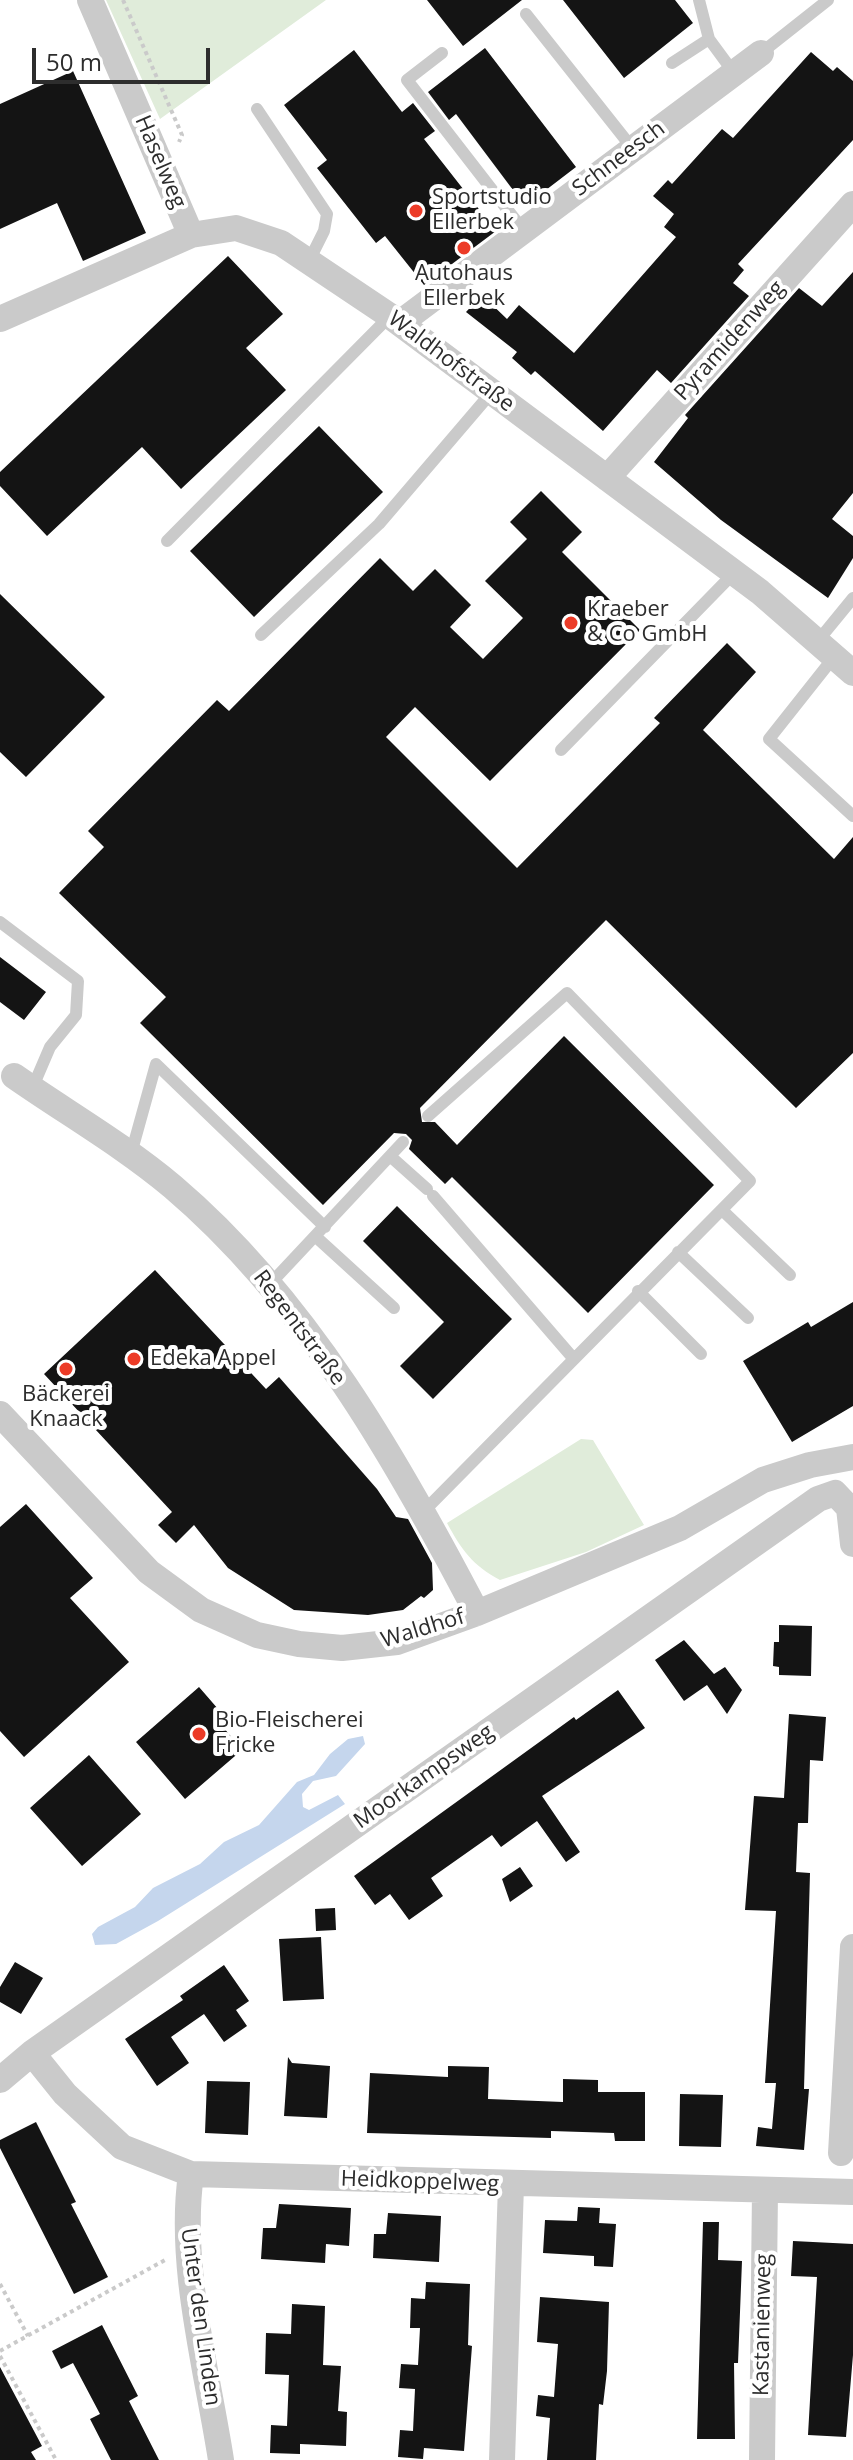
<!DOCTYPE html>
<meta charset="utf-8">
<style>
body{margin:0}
#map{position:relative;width:853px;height:2460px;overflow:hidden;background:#fff;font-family:"Open Sans",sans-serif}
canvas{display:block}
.scale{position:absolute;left:32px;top:48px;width:178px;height:36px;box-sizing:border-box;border:4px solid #2d2d2d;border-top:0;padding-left:10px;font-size:24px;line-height:28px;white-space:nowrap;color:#2d2d2d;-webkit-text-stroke:6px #fff;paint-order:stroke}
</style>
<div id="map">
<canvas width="853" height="2460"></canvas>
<div class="scale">50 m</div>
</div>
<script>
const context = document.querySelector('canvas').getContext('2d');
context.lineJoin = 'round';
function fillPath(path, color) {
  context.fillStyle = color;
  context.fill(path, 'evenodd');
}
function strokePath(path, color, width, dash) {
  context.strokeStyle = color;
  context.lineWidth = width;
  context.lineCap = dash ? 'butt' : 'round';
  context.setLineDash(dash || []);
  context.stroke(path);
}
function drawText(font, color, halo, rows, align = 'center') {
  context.font = font + ' "Open Sans",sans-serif';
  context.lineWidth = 8;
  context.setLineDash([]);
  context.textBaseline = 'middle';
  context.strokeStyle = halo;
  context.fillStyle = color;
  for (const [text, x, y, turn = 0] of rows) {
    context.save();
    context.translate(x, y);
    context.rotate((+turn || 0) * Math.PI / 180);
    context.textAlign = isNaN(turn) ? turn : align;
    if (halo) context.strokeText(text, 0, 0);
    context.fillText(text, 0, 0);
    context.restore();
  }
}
fillPath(new Path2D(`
 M106,0H326L160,119Z
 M581,1439L593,1440L644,1525L586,1552L500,1580C473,1566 461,1549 447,1523Z`), '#e0ecda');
fillPath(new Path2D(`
 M363,1736L365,1744L336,1776L313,1781L302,1794L303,1807L309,1810L338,1795L345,1804L158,1921L116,1944L95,1945L92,1934L98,1927L135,1907L153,1888L200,1864L224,1842L259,1825L297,1782L314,1775L330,1754L348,1739Z`), '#c5d6ed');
fillPath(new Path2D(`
 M427,0H522L463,46Z
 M563,0H675L693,23L624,78Z
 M485,48L576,167L525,206L456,114L449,120L428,92Z
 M354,50L402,112L413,103L435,131L424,139L496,231L424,285L385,236L376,243L317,168L327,160L284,105Z
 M811,52L833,71L837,67L853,81V140L738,264L744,270L733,283L749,296L671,383L657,370L603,431L535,371L531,375L512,358L517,352L466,312L482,295L507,319L519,305L574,353L676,237L664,227L674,214L653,196L668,180L672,184L722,129L733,138Z
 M73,71L146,233L83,261L57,203L0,229V104Z
 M228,256L283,314L246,348L286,390L181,489L142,447L47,536L0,486V472Z
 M853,272V493L832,519L853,536V558L828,598L721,520L654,462L688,418L685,415L799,288L822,306Z
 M319,426L383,492L254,617L190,551Z
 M541,491L582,532L562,552L640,630L490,781L415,707L386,737L517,868L660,723L654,718L727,643L756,672L703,730L834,859L853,837V1053L796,1108L606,920L420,1108L422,1122H435L457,1145L564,1036L714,1185L588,1313L452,1177L445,1184L409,1149L412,1140L406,1134L394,1133L323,1205L140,1023L166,997L59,893L104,847L88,831L217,700L229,711L380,558L413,591L435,569L471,605L450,627L483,659L523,618L485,581L527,539L510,522Z
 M0,594L105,697L26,777L0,752Z
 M0,957L46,992L24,1020L0,1002Z
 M397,1206L512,1319L433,1399L400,1366L444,1322L363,1241Z
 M155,1270L266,1389L279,1377L377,1489L396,1517L408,1519L432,1563L433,1590L424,1598L421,1596L403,1610L368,1615L294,1610L228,1568L194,1525L176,1543L158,1525L172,1512L44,1374Z
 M853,1302V1406L792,1442L743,1361L808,1322L811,1327Z
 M26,1504L93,1578L70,1598L129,1662L24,1757L0,1731V1527Z
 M779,1625L812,1626L811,1676L779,1675V1667L773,1666L774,1642H779Z
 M684,1640L714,1674L725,1667L742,1690L727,1714L707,1685L684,1701L655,1660Z
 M199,1687L225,1717L219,1722L242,1750L185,1799L136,1742Z
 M618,1690L645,1728L542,1796L580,1852L566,1862L537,1821L501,1847L492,1835L431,1878L443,1896L409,1920L390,1894L375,1905L354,1876L574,1717L576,1720Z
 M789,1714L826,1717L823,1761L810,1760L808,1823H798L796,1872L810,1873L804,2089H809L804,2150L756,2146L758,2127L772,2129L776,2083H765L776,1911L745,1910L754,1796L784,1798Z
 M89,1755L141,1814L82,1866L30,1808Z
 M520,1867L533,1886L510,1902L502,1879Z
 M335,1908L336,1930L316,1931L315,1909Z
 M321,1937L324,1999L283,2001L279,1939Z
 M15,1962L43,1978L21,2014L0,2002V1987Z
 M224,1965L249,2001L236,2010L247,2026L224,2042L204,2014L171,2037L189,2063L157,2086L125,2039L183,2000L180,1996Z
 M288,2057L292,2063L330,2066L327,2118L284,2116Z
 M448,2066L489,2067L488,2099L563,2102V2079L598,2080V2092H645V2141H615L614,2133L551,2131V2138L367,2133L370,2073L448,2077Z
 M207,2081L250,2082L248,2135L205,2133Z
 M680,2094L723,2095L721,2147L679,2146Z
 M36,2122L76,2202L71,2204L108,2277L74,2294L0,2148V2140Z
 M279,2204L351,2208L349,2246L326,2244L325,2263L261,2259L263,2228H276Z
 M578,2207L600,2208L599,2223L616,2224L613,2267L594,2266V2256L543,2253L545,2220L577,2221Z
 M388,2213L441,2216L439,2262L373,2258L374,2234H386Z
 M703,2222H719L718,2260L742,2261L738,2363H734L735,2439H697Z
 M793,2241L853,2244V2355L846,2437L808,2435L817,2277L791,2276Z
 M426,2282L470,2284L468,2345L472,2346L464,2451L424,2448L423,2459L398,2457L400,2430L413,2431L415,2389L399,2388L401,2364L418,2365L420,2328H410L411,2298L425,2299Z
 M540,2297L609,2302L607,2371L603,2405L599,2404L596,2460H547L550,2418L536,2416L538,2395L554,2397L558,2344L537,2342Z
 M292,2304L325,2306L323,2365L341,2366L338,2411L347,2412L346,2446L300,2444V2454L270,2453L271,2425L287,2426L289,2375L265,2374L266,2333L291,2334Z
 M102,2325L138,2396L129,2401L159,2460H111L90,2419L100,2414L73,2363L61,2369L52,2351Z
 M0,2367L42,2446L31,2452L36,2460H0Z`), '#141414');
strokePath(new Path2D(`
 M123,0L182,135L179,142
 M0,2284L28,2336
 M0,2351L165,2260
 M0,2356L56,2460`), '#cacaca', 4, [4, 4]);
strokePath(new Path2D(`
 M699,0L709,39
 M526,14L633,149
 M442,53L407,80L524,231
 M761,53L828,0
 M672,63L709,39L734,73
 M257,109L327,214L324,231L309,261
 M167,541L390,316
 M261,635L379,524L491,393
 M817,642L853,598
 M834,657L769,739L853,816
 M561,750L733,574
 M0,922L78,981L76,1015L50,1047L32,1089
 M131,1154L156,1064L325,1227
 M390,1156L427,1189
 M433,1196L573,1358
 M722,1210L790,1275
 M315,1236L394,1308
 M678,1252L748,1318
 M270,1284L403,1142
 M638,1291L701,1354
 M424,1511L750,1181L567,993L428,1116`), '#cacaca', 12);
strokePath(new Path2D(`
 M90,0L191,235
 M0,319L191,235L236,228L281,243L390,316L760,592L853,673
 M400,323L761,53
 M607,478L853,204
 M14,1076C67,1113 123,1145 173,1187C306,1300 397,1460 477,1613
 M0,1414L149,1572L201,1610L257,1635L299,1644L342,1648L397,1642L477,1613L680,1528L763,1480L810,1465L853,1457
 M32,2053L65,2094L122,2147L191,2174L853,2192
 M0,2080L32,2053L818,1499L835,1493L849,1508L853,1544
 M841,2153L853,1947
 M191,2174C178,2266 207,2369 221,2460
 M502,2460L511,2185
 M762,2460L765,2190`), '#cacaca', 26);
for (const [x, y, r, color] of [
 [416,211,8,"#ec3b27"],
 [464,248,8,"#ec3b27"],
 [571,623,8,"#ec3b27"],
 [134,1359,8,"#ec3b27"],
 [66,1369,8,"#ec3b27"],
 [199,1734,8,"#ec3b27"]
]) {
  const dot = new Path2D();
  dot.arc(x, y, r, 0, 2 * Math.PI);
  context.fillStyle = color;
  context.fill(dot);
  strokePath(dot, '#fff', 3);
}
drawText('22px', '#2d2d2d', '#fff', [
 ["Schneesch",619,159,-37],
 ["Haselweg",160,162,67],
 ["Pyramidenweg",730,341,-48],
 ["Waldhofstraße",451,362,37],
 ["Regentstraße",299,1328,53],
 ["Waldhof",423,1629,-17],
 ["Moorkampsweg",424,1777,-35],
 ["Heidkoppelweg",420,2182,2],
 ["Unter den Linden",200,2317,82],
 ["Kastanienweg",763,2325,-89]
]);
drawText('22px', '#2d2d2d', '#fff', [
 ["Sportstudio",432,198],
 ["Ellerbek",432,223],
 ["Autohaus",464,274,"center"],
 ["Ellerbek",464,299,"center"],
 ["Kraeber",587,610],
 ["& Co GmbH",587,635],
 ["Edeka Appel",150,1359],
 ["Bäckerei",66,1395,"center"],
 ["Knaack",66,1420,"center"],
 ["Bio-Fleischerei",215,1721],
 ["Fricke",215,1746]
], 'left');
</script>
